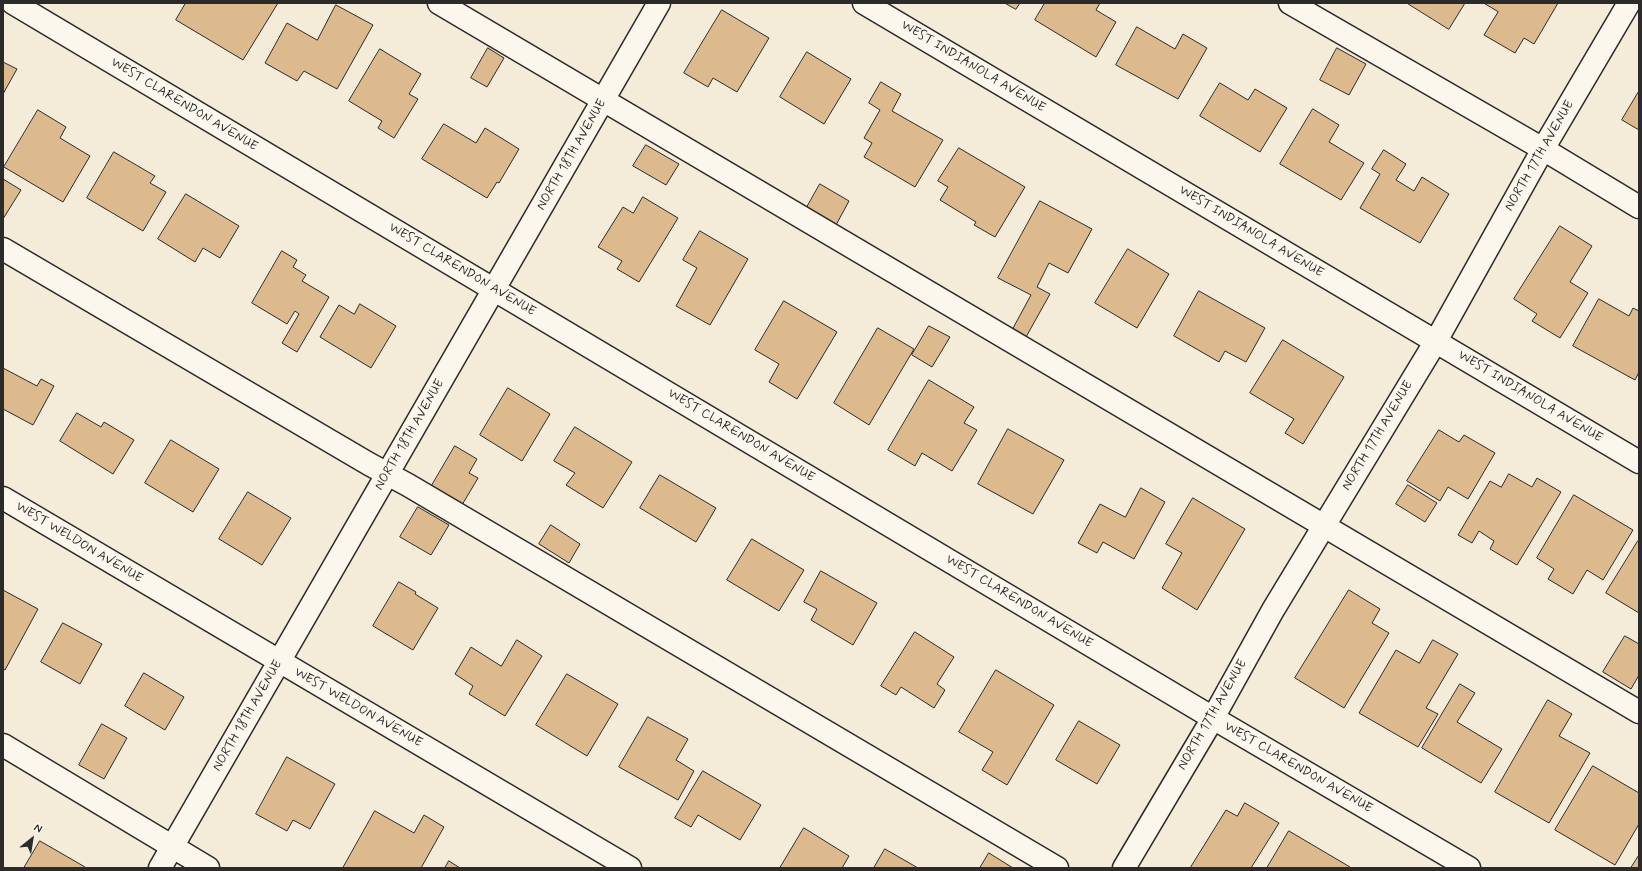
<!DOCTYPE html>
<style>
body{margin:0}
#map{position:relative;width:1642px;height:871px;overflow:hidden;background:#f5ebd9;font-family:Mynerve,sans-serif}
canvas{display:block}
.frame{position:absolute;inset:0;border:4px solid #2b2b2b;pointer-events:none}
.north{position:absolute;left:12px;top:819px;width:40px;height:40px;-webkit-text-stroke:3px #fbf7ec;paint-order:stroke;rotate:30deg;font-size:11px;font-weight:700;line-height:16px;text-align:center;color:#2b2b2b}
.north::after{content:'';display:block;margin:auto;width:14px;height:18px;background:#2b2b2b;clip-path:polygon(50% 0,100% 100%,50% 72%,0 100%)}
</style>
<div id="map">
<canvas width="1642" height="871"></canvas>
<div class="frame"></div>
<div class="north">N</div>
</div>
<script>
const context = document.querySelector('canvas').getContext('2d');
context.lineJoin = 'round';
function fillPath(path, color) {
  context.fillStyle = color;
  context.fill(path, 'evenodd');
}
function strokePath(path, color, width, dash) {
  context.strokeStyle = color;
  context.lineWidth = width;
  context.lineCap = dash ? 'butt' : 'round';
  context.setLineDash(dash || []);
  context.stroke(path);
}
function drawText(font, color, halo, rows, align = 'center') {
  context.font = font + ' Mynerve,sans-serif';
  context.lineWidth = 4;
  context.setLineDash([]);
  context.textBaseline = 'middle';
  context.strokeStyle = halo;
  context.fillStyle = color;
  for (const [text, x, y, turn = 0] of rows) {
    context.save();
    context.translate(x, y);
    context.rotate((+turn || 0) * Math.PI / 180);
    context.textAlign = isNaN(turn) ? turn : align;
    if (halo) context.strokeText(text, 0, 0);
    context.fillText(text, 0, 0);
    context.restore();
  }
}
const building = new Path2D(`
 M186,3H278L243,60L176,20Z
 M1005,3H1020L1016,9Z
 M1045,3H1100L1096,10L1116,22L1096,57L1035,20Z
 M1407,3H1465L1449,29Z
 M1484,3H1558L1534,44L1524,38L1515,53L1484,35L1498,12Z
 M336,5L373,25L337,89L304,71L297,81L265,63L287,23L317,40Z
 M722,10L769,38L737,92L713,78L708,87L684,73Z
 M1137,27L1175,49L1183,34L1207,48L1178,99L1116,65Z
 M488,48L504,58L487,87L471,78Z
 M1337,48L1366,64L1349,95L1320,80Z
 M380,49L421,74L409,94L418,99L394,138L378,128L382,121L349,101Z
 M807,52L851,79L824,124L780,97Z
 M3,62L17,69L3,94Z
 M881,82L901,94L892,111L943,140L915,187L864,157L872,143L864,138L880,110L869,103Z
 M1220,83L1248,100L1255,89L1287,108L1260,152L1200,116Z
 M1639,91V130L1622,120Z
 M1313,109L1339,125L1329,142L1364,163L1341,200L1280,164Z
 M38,110L66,127L60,138L90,156L63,202L4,167Z
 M444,124L476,143L485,128L519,149L499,183L497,182L487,198L422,159Z
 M646,145L679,164L666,185L633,166Z
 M959,148L1025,187L995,237L974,225L976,222L940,200L948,187L938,181Z
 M1384,150L1406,164L1396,180L1414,191L1422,177L1449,194L1420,243L1360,208L1380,174L1372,169Z
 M114,152L155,176L150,183L166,192L143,231L87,198Z
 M3,179L21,190L3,219Z
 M820,184L849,201L836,225L806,209Z
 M186,194L239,226L220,258L203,248L195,262L158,239Z
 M643,197L678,218L639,282L617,269L622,261L598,247L623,207L633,213Z
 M1040,201L1092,229L1068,273L1049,263L1037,287L1050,294L1026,337L1012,330L1031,295L998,278Z
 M1560,226L1592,246L1570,282L1588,293L1560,338L1532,321L1537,314L1514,299Z
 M700,231L748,259L710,325L676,306L697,268L683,260Z
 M1128,249L1169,274L1137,328L1095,303Z
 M282,251L297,260L293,267L306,275L302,281L329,297L297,352L282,343L299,314L295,311L287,324L252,303Z
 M1199,291L1265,328L1246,362L1225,351L1219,362L1174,336Z
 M1599,299L1629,316L1633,308L1639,311V372L1635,380L1573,346Z
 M784,301L837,332L797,399L769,382L779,364L755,350Z
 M360,304L396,326L371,368L320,337L339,305L354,314Z
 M929,326L950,337L932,367L912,355Z
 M878,328L914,349L869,425L834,403Z
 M1283,340L1344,377L1303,444L1285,433L1294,419L1250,393Z
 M3,368L37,386L41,379L54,386L33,425L3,409Z
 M929,380L974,407L964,423L977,430L952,471L922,453L915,466L888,450Z
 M508,388L550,414L522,461L480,435Z
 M77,413L101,427L104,422L134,440L113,474L60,441Z
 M575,427L632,462L603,508L566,485L575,473L554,461Z
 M1008,429L1064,460L1033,514L978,484Z
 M1439,430L1459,442L1464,435L1495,453L1468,499L1448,487L1440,501L1407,481Z
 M171,440L219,469L193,512L145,483Z
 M455,446L477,459L469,473L478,478L462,505L431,487Z
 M1509,474L1532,487L1537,478L1561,492L1517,565L1490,549L1494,541L1479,531L1472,543L1458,535L1490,481L1501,487Z
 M660,475L716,508L696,542L640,508Z
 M1408,485L1437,503L1425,522L1396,504Z
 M1141,488L1165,502L1134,559L1103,542L1097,553L1078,543L1100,504L1125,517Z
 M248,492L291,518L262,565L219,539Z
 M1574,495L1633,530L1603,580L1587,570L1573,594L1548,579L1554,569L1537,558Z
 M1193,498L1245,529L1197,610L1162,588L1182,553L1166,544Z
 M418,507L449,525L431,555L400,537Z
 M551,525L580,544L569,563L539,544Z
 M752,539L804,570L779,611L727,580Z
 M1638,541H1639V613L1606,593Z
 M821,571L877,603L853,645L811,620L817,609L804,602Z
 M399,582L416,592L415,594L438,608L413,650L373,626Z
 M3,590L38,609L5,670L3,669Z
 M1349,590L1380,609L1372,623L1389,633L1344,708L1295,678Z
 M63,623L102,644L80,684L41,662Z
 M915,632L954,657L937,684L945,690L934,708L901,687L896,695L881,686Z
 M1625,636L1639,644V675L1631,689L1603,672Z
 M517,640L542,656L505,716L469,694L473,686L455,674L471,647L501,666Z
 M1433,640L1458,654L1426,708L1438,714L1418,747L1359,713L1396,650L1419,663Z
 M996,670L1054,705L1007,785L982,770L993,752L959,732Z
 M144,673L184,697L165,730L125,706Z
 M567,674L618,704L587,756L536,725Z
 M1460,684L1475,693L1457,722L1502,749L1481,783L1422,748Z
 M1548,700L1572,714L1559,736L1590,753L1549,823L1495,792Z
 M648,717L688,739L676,760L694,771L678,800L619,767Z
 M1079,721L1120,745L1097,784L1056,760Z
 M102,724L127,738L104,779L79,765Z
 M287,757L335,784L310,829L293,820L287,831L256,814Z
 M1593,766L1639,793V824L1615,865L1555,830Z
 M703,771L761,805L740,840L698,815L691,827L675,818Z
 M1245,803L1279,823L1251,868H1190L1226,810L1237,816Z
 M375,811L414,833L424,815L444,827L421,868H343Z
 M804,828L849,856L842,868H780Z
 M1289,831L1350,867L1349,868H1267Z
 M40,841L85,867V868H24Z
 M885,849L918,868H874Z
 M989,853L1013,868H980Z
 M1639,855V868H1631Z
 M449,861L460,868H445Z`);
fillPath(building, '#dcba8e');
strokePath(building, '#2b2b2b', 1);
const minor = new Path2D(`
 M13,3L1213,718L1469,868
 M439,3L1639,712
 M864,3L1639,462
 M1290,3L1543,149L1639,207
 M3,249L369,464L408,485L1057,868
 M3,498L630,868
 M3,745L208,868
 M160,868L659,3
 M1124,868L1213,718L1273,610L1436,341L1543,149L1629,3`);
strokePath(minor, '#2b2b2b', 25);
strokePath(minor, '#fbf7ec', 22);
drawText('13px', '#2b2b2b', '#fbf7ec', [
 ["WEST INDIANOLA AVENUE",973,67,31],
 ["WEST CLARENDON AVENUE",184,105,31],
 ["NORTH 18TH AVENUE",572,155,-60],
 ["NORTH 17TH AVENUE",1540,156,-60],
 ["WEST INDIANOLA AVENUE",1251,232,31],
 ["WEST CLARENDON AVENUE",462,270,31],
 ["WEST INDIANOLA AVENUE",1530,397,31],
 ["NORTH 18TH AVENUE",410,435,-60],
 ["WEST CLARENDON AVENUE",741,436,31],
 ["NORTH 17TH AVENUE",1378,436,-59],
 ["WEST WELDON AVENUE",79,543,31],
 ["WEST CLARENDON AVENUE",1019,602,31],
 ["WEST WELDON AVENUE",358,708,30],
 ["NORTH 17TH AVENUE",1213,715,-60],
 ["NORTH 18TH AVENUE",248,716,-60],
 ["WEST CLARENDON AVENUE",1298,768,30]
]);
</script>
